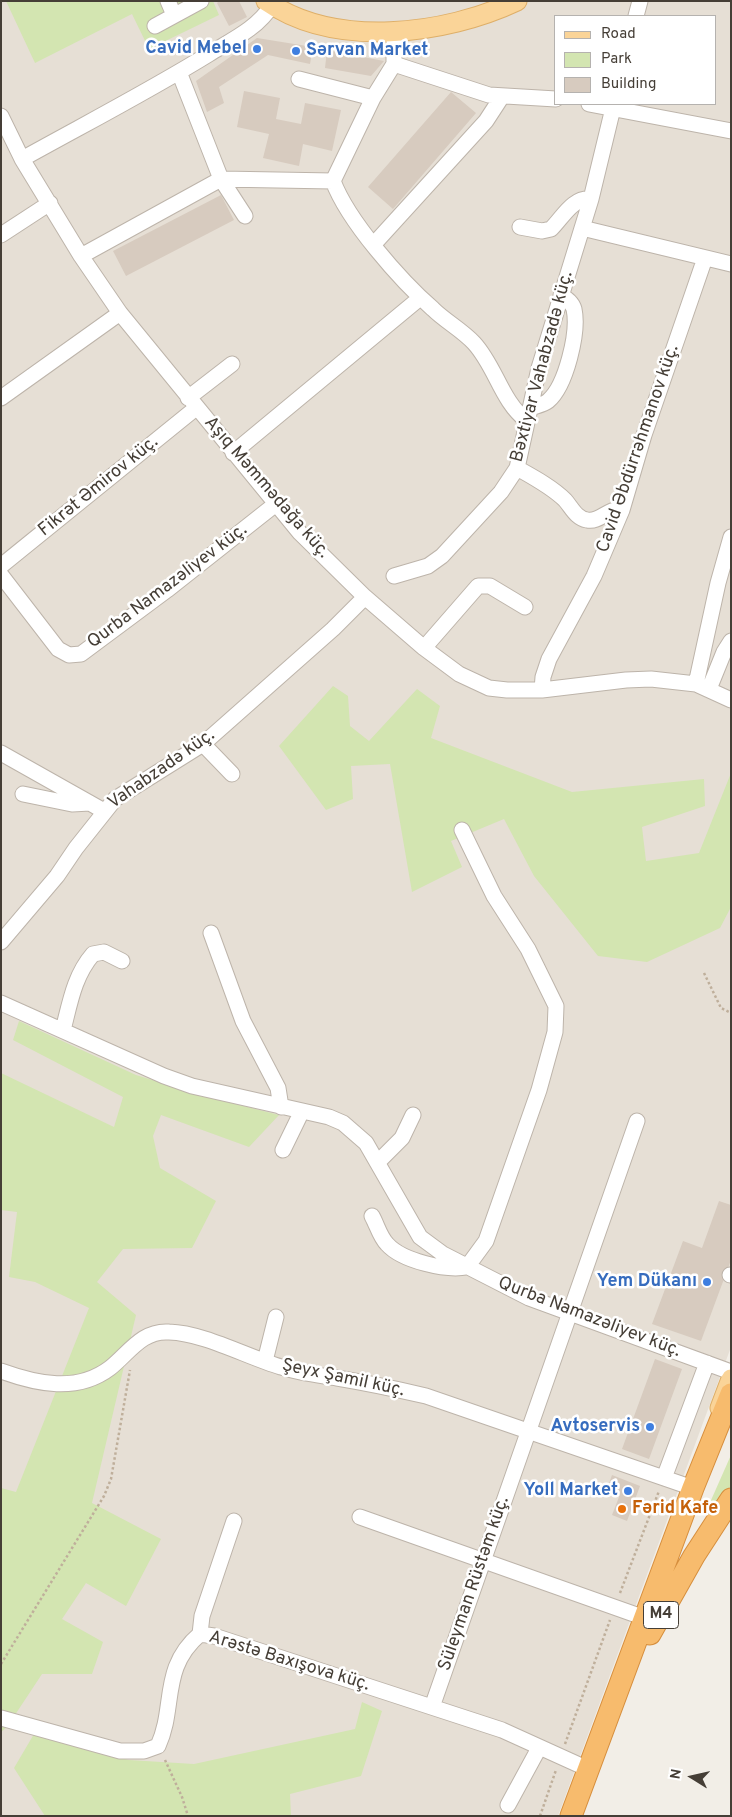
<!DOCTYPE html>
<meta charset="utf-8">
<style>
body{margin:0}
#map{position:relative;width:732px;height:1817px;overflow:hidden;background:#f2eee7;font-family:Overpass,sans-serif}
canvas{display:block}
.frame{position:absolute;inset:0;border:2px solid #453e36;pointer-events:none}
.legend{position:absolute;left:554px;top:15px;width:162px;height:90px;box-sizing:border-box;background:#fff;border:1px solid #b5b2af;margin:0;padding:6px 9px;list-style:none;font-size:15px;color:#453e36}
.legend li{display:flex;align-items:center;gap:10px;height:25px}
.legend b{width:25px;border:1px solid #b5b2af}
.north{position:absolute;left:667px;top:1752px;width:50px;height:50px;-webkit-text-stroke:4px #fff;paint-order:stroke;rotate:280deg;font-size:14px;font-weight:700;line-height:20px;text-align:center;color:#453e36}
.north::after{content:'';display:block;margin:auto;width:18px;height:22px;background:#453e36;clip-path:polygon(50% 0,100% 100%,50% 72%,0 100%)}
</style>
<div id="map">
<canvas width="732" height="1817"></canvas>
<div class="frame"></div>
<ul class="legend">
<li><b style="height:6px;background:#fad498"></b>Road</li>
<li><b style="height:14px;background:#d3e5b1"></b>Park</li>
<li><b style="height:14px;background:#d7cbbf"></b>Building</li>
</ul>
<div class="north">N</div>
</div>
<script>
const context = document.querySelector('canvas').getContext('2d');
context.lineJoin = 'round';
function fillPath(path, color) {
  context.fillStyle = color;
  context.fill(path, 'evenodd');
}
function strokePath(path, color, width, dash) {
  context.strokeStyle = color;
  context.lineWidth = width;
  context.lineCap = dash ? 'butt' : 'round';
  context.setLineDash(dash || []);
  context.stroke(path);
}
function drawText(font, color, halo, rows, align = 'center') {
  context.font = font + ' Overpass,sans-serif';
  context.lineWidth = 5;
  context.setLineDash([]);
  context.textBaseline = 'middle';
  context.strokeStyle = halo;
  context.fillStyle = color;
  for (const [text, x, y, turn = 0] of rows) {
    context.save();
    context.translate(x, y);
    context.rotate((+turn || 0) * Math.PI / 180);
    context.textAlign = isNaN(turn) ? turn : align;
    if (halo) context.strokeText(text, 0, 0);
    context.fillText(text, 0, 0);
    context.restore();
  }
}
fillPath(new Path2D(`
 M1,1H731V1347L558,1816H1ZM556,16H716V104H556Z`), '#e6dfd5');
fillPath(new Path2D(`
 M6,1H213L219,15L149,49L132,14L35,63Z
 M333,686L348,696L350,726L369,741L417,689L440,706L431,738L572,792L704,779L705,806L642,827L646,861L699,853L731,773V907L720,928L647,962L598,956L534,876L504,819L451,841L462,867L412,892L390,764L351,766L353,799L326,810L279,746Z
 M19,1021L136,1075L212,1098L279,1115L249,1147L161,1115L153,1136L160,1168L216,1201L192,1248L123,1249L97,1282L136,1315L92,1503L161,1539L126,1606L86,1583L62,1619L103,1642L92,1674H42L7,1727L1,1732V1488L16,1492L89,1308L35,1282L9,1277L17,1212L1,1210V1073L114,1127L123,1097L13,1040Z
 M731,1455V1486L715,1507H708Z
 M362,1702L382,1711L361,1776L290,1794L291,1816H45L14,1768L34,1734L129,1760L194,1764L355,1729Z`), '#d3e5b1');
fillPath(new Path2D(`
 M219,1H239L247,17L229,26L217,3Z
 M257,38L313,47L310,64L268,55L219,87L224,103L207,112L196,81Z
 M327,50L384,61L371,76L325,68Z
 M244,91L280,98L276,119L301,124L305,103L341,110L332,151L303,144L299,166L263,158L269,134L237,127Z
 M451,92L476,113L393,209L368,187Z
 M221,195L234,220L126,276L113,251Z
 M719,1201L731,1205V1260L701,1341L652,1324L683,1241L702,1248Z
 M655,1359L682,1369L649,1459L622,1449Z
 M612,1475L640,1486L627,1521L612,1515L619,1497L606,1492Z`), '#d7cbbf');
const minor = new Path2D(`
 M168,1L174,15
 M636,16L640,1
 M155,26L201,1
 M394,64L489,95L556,99
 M179,72L221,179L333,181C348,221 400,280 433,309C445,321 462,330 474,343C496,367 501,401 527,421
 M299,79L373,98
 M589,104L731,131
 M1,116L22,159L81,256L120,313L300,533L365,597L424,648L459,674L489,688L507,690H542L626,680L651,679L696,684L731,700
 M22,159C85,124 149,91 209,54C232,40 258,28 272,5
 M333,181L373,98L394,64V33
 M520,227L542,231L551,229C563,217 573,197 591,199
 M582,228L731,264
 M1,235L50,203
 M374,244L486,121L501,98
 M81,256L221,179L245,216
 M1,398L120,313
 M188,398L232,364
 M530,408C535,406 543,405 548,401C566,386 579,332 574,309C572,302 567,299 561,295
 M233,453L420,298
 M517,468C533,477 552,487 565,500C572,508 576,518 587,520C600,523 608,507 622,510
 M1,566L196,408
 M1,575L58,649L69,655L81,654L167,590L277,503
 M394,576L428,566L442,556L501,492L517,468L539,368L591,199L614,104
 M424,648L478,586H490L525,607
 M696,684L718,583L731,537
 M709,689L724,652L731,641
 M542,690L543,677L549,659L594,576L622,510L644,435L705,258
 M203,744L232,774
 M1,753L104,811
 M23,794L72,804L90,803
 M211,933L243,1021L278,1088L281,1107
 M1,942L57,876L76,848L115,799L203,744L333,629L365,597
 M1,1003L164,1076L192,1086L329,1117L343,1123L366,1143L420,1237L443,1254L529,1298L731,1372
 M63,1030C70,1003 74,976 93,954L104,952L122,961
 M283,1150L302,1111
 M378,1162L402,1138L413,1115
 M372,1216C377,1225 380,1237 387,1244C402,1261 446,1271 467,1267L486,1241L539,1090L555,1032L556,1006L528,949L494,896L462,830
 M730,1275H731
 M265,1361L276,1317
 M1,1371C37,1384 77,1393 110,1368C129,1353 142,1330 169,1332C204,1333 247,1357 281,1367C299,1373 318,1375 337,1378C367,1383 396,1389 426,1396L693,1488
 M664,1478L707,1363
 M360,1517L645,1618
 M200,1634L202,1616L234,1521
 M432,1707L637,1121
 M1,1718L120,1751H144L158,1746C176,1707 160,1668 200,1634L214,1636L502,1730L588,1769
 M508,1805L539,1748`);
const major = new Path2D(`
 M266,1C335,49 445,35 517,1
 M720,1408L731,1379`);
const highway = new Path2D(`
 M650,1634L694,1556L731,1499
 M571,1816L693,1488L731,1394`);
strokePath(minor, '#bdb4aa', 17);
strokePath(major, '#deaf69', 21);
strokePath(highway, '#d68e3d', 23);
strokePath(new Path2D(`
 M704,973L721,1008L731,1013
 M620,1593L659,1491
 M1,1664L104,1496L111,1479L130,1370
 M565,1744L610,1620
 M165,1760L182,1797L188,1816
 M540,1816L556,1770`), '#bfaf9b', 2.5, [2.5, 2.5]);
strokePath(minor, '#fff', 15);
strokePath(major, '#fad498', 19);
strokePath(highway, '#f7bb6d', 21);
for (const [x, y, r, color] of [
 [257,49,5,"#3f7fe0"],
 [296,51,5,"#3f7fe0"],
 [707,1282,5,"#3f7fe0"],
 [650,1427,5,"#3f7fe0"],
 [628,1491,5,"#3f7fe0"],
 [622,1509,5,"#e8710a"]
]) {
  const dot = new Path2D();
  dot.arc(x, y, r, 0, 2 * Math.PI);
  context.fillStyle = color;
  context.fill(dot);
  strokePath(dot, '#fff', 2);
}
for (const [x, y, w] of [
 [661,1615,35]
]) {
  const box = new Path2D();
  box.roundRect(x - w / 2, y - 13.5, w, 27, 4);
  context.fillStyle = '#fff';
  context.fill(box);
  strokePath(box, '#453e36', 1);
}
drawText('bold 16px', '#453e36', null, [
 ["M4",661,1615]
]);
drawText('bold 18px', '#366cbe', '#fff', [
 ["Cavid Mebel",247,49],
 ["Sərvan Market",306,51,"left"],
 ["Yem Dükanı",697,1282],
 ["Avtoservis",640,1427],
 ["Yoll Market",618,1491]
], 'right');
drawText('18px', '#453e36', '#fff', [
 ["Bəxtiyar Vahabzadə küç.",543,367,-75],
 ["Cavid Əbdürrəhmanov küç.",639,449,-71],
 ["Fikrət Əmirov küç.",99,487,-39],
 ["Aşıq Məmmədağa küç.",266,488,49],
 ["Qurba Namazəliyev küç.",168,587,-37],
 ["Vahabzadə küç.",162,770,-35],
 ["Qurba Namazəliyev küç.",589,1318,21],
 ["Şeyx Şamil küç.",343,1379,12],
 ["Süleyman Rüstəm küç.",475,1584,-71],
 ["Arəstə Baxışova küç.",289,1662,17]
]);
drawText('bold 18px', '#c56008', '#fff', [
 ["Fərid Kafe",632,1509]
], 'left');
</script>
